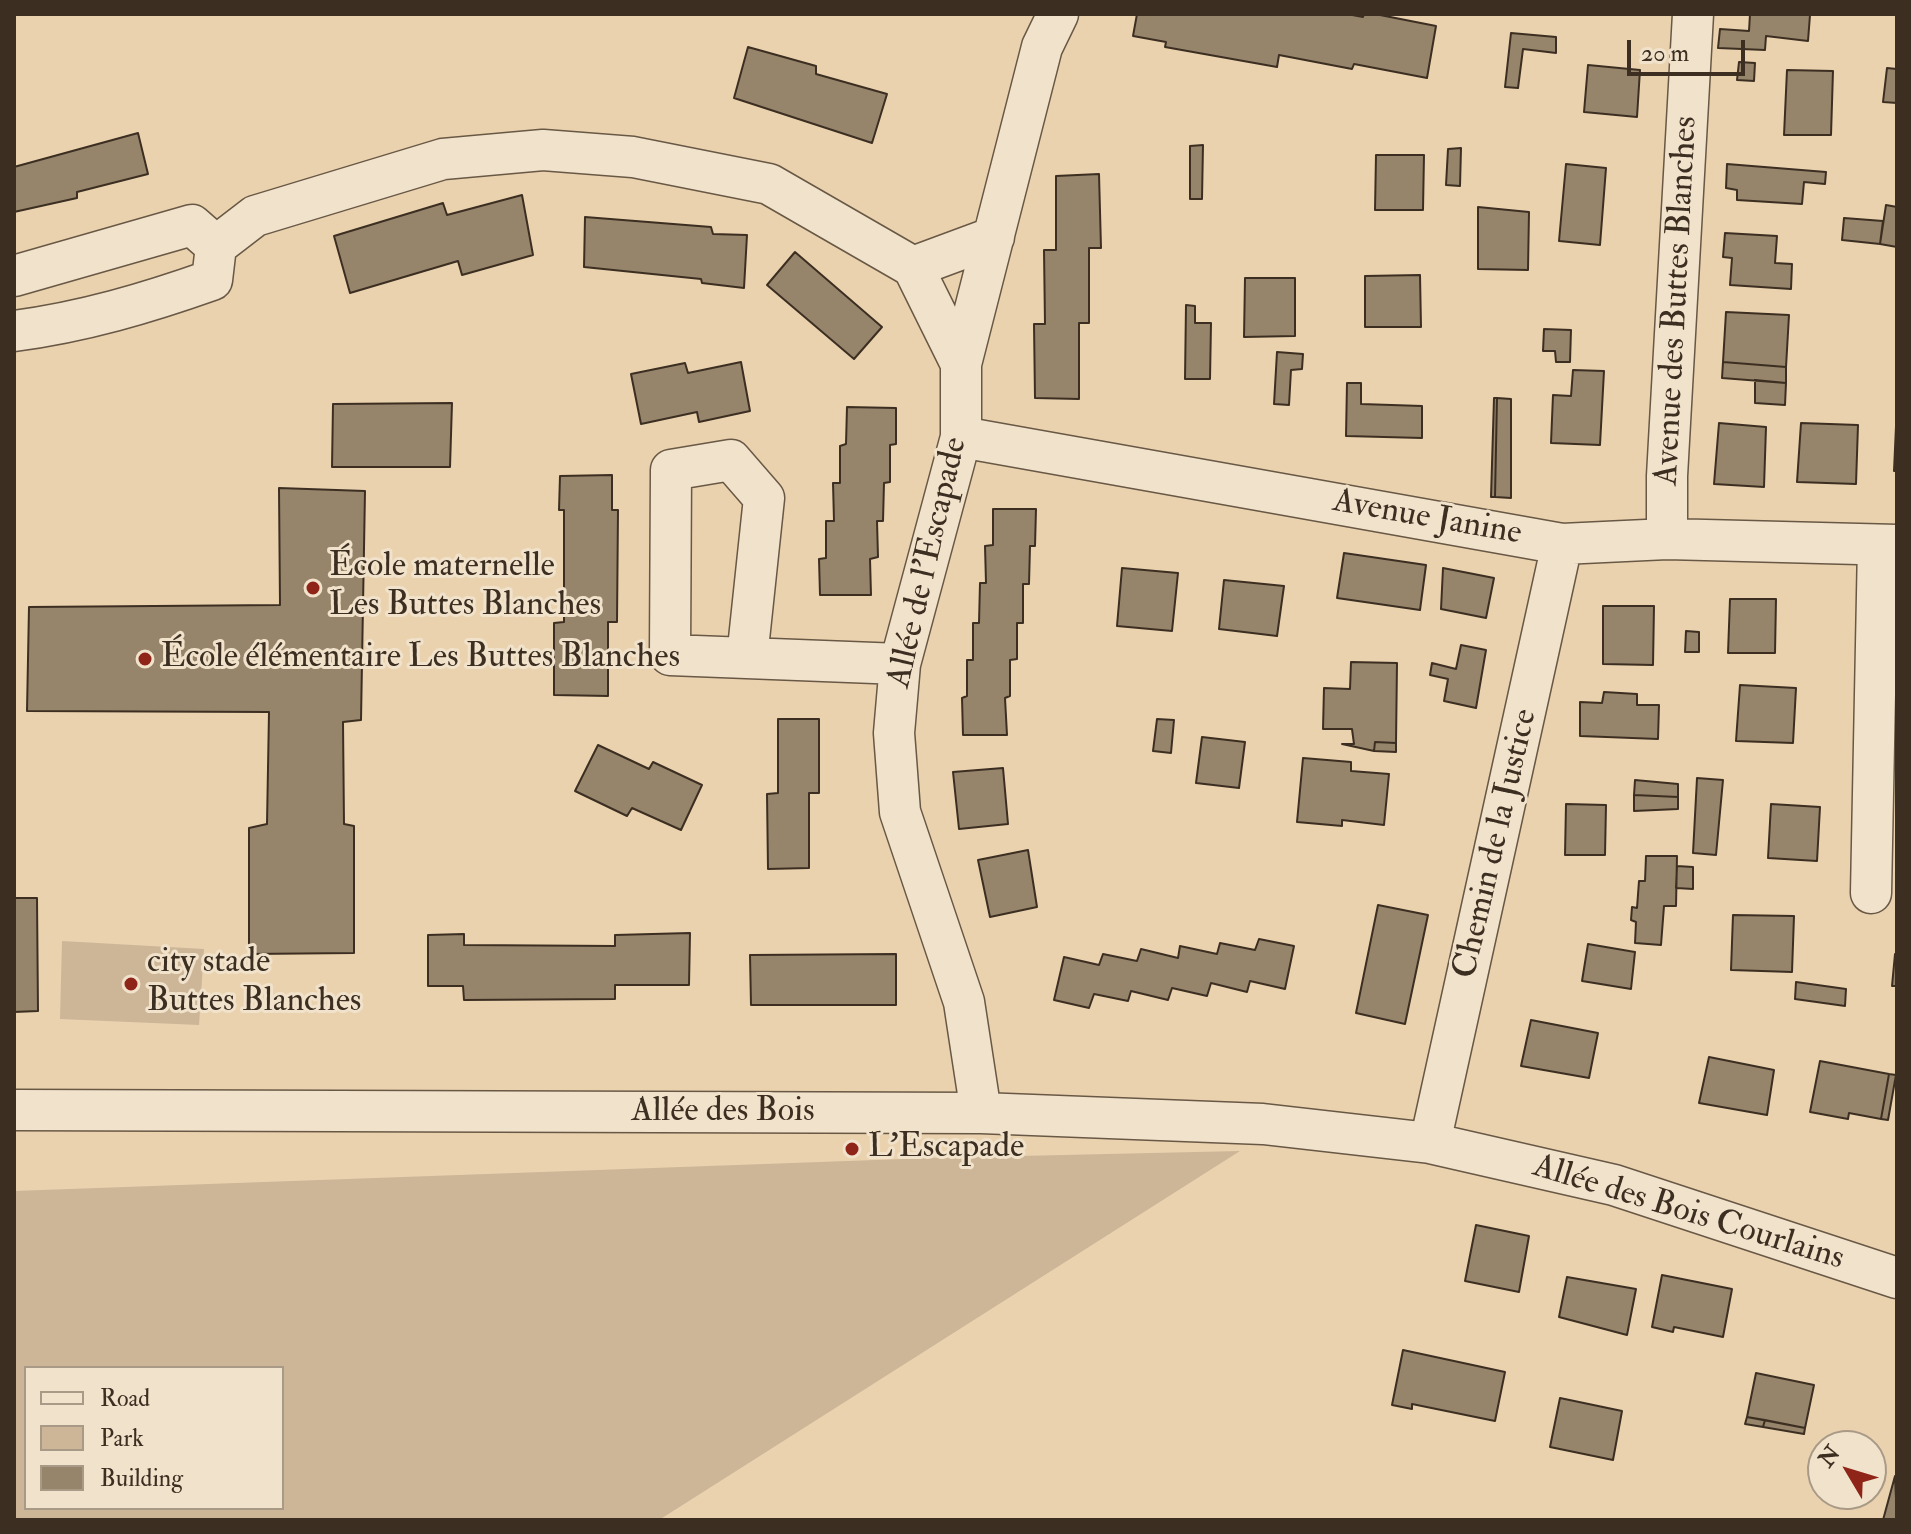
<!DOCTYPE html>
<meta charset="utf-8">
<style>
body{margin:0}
#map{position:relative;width:1911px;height:1534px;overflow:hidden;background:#ead2af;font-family:"IM FELL Double Pica",serif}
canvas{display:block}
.frame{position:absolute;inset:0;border:16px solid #3c2f22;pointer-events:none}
.legend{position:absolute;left:24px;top:1366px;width:260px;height:144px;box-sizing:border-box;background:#f1e2cb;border:2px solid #a99a87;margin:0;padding:10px 14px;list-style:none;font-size:24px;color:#3c2f22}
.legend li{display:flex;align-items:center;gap:16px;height:40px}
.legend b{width:40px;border:2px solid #a99a87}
.north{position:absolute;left:1807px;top:1430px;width:80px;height:80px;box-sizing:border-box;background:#f1e2cb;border:2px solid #a99a87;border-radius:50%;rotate:308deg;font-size:22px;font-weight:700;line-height:32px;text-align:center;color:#3c2f22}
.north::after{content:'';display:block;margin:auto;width:28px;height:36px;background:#8f2418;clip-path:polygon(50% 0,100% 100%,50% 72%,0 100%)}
.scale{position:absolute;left:1627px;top:40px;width:118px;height:36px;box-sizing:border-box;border:4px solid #3c2f22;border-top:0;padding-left:10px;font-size:24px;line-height:28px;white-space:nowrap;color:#3c2f22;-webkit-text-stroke:6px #f1e2cb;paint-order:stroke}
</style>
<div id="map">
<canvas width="1911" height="1534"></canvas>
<div class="frame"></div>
<ul class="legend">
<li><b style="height:10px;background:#f1e2cb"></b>Road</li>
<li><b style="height:22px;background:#ccb697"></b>Park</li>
<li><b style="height:22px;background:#96846b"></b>Building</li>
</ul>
<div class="north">N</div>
<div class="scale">20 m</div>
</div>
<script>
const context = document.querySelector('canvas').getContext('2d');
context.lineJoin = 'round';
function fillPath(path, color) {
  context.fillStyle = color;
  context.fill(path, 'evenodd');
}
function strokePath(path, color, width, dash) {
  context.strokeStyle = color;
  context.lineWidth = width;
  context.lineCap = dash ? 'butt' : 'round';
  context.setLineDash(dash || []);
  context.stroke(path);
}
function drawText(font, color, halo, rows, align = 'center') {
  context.font = font + ' "IM FELL Double Pica",serif';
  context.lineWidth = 6;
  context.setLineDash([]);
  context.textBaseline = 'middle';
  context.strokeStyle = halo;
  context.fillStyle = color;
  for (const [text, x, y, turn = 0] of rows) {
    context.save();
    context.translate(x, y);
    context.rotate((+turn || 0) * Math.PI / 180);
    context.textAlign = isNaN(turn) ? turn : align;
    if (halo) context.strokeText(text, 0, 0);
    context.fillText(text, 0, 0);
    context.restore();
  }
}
fillPath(new Path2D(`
 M62,941L204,949L199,1025L60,1019Z
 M1240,1151L659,1520H14V1191L931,1158ZM26,1368H282V1508H26Z`), '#ccb697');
const building = new Path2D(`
 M1137,14H1347L1363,17L1364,14H1375L1436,26L1427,78L1354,64L1352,69L1279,55L1277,67L1165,47L1166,42L1133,36Z
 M1750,14L1810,15L1808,41L1766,36L1765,50L1718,48L1720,29L1749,31Z
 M1511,33L1556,37V53L1523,49L1518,88L1505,87Z
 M748,47L816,66V74L887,94L872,143L734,98Z
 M1739,62L1755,63L1754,81L1737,80Z
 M1588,65L1640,70L1637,117L1584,112Z
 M1887,68L1897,69V103L1883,102Z
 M1787,70L1833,71L1831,135H1784Z
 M138,133L148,174L77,192V198L14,212V167Z
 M1203,145L1202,199H1190V146Z
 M1461,148L1460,186L1446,185L1448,149Z
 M1376,155H1424L1423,210H1375Z
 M1566,164L1606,168L1600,245L1559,241Z
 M1727,164L1826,172L1825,184L1804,182L1802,204L1737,200V190L1726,188Z
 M1099,174L1101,248H1089V323H1079V399L1035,398L1034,324H1045L1044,250H1056V176Z
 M522,195L533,255L462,275L458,261L350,293L334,236L443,203L447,215Z
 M1886,205L1897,207V247L1880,244Z
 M1478,207L1529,212L1528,270L1478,269Z
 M585,217L711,227L713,234L747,235L744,288L702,283L701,279L584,267Z
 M1844,218L1883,221L1880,244L1842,240Z
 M1725,233L1777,236L1775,263L1792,264L1791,289L1730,285L1732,258L1723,257Z
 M795,252L882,327L854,359L767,285Z
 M1420,275L1421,327H1365V276Z
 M1245,278H1295V336L1244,337Z
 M1186,305L1195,306V323H1211L1210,379H1185Z
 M1726,312L1789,315L1786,367L1723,362Z
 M1544,329L1571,330L1570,362H1556L1555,351H1543Z
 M1277,352L1303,354L1302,369L1291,370L1289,405L1274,404Z
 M741,362L750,411L699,422L697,412L641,424L631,374L685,363L688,373Z
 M1723,362L1786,367V383L1722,378Z
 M1573,370L1604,371L1600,445L1551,443L1553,395L1571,396Z
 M1755,380L1786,383L1785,405L1755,403Z
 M1347,383H1361V404L1422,406V438L1346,436Z
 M1494,398H1497L1495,497H1491Z
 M1497,398L1511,399V498L1495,497Z
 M452,403L450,467H332L333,404Z
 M847,407L896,408V444L890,445V482L884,483L883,521H877L878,557L870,559L871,595H820L819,559L826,558V521H834L833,483H840V446L846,444Z
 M1719,423L1766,427L1764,487L1714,484Z
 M1801,423L1858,425L1856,484L1797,482Z
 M1896,426H1897V471H1894Z
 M612,475V510H618L617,622H608V696L554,695V623L564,622V510H559L560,476Z
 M279,488L365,491L361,720L343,722L344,824L354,826V953L249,954V828L267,824L269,712L27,711L29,607L280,605Z
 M993,509H1036L1035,546H1030L1029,584H1023V623H1017V659L1010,660V696L1005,698L1007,735H963L962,698L967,696V660H973V623H979L980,583H986L985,546L993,545Z
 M1344,553L1426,565L1420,610L1337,598Z
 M1122,568L1178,573L1172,631L1117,626Z
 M1443,568L1494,578L1486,618L1441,609Z
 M1224,580L1284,586L1277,636L1219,629Z
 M1730,599H1776L1775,653H1728Z
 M1603,606H1654L1653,665L1603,664Z
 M1686,631L1699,632V652H1685Z
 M1461,645L1486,650L1476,708L1444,701L1448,679L1430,675L1432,663L1456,669Z
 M1351,662L1397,663L1396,743L1375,742L1374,751L1342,744H1354L1352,729H1323L1324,688L1350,689Z
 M1740,685L1796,688L1793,743L1736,741Z
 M1604,692L1637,694V705H1659L1658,739L1580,736V702L1602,703Z
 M778,719H819V793H809V868L768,869L767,794L778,793Z
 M1157,719L1174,720L1171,753L1153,751Z
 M1202,737L1245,742L1239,788L1196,783Z
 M1375,742L1396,743V752L1374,751Z
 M598,745L649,769L653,762L702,785L681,830L632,808L627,816L575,791Z
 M1303,758L1351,762V771L1389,774L1384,825L1342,820V826L1297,822Z
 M1003,768L1008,824L959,829L953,772Z
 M1697,778L1723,780L1716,855L1693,853Z
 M1635,780L1678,784V797L1634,795Z
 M1634,795L1678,797V809L1634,811Z
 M1566,804L1606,805L1605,855H1565Z
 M1771,804L1820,807L1817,861L1768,858Z
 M1028,850L1037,907L990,917L978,860Z
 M1646,856H1677L1676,906H1664L1661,945L1635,943L1636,922L1631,920L1632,907L1637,908L1639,881H1645Z
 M1677,866L1693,867V889L1676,888Z
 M14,898H37L38,1011L14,1012Z
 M1378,905L1428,915L1405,1024L1356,1013Z
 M1733,915L1794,916L1792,972L1731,970Z
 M690,933L689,985H615V999L464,1000L463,986H428V935L464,934V945L615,946V935Z
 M1259,939L1294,946L1285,989L1250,981L1247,992L1211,983L1207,996L1172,988L1168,1000L1131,991L1128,1001L1094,994L1089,1008L1054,1000L1064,957L1099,965L1103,954L1137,961L1141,949L1178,958L1180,946L1217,954L1220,943L1255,950Z
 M1588,944L1635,952L1631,989L1582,981Z
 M896,954V1005H751L750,955Z
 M1895,954H1897V986H1892Z
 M1796,982L1846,989L1845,1006L1795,999Z
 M1531,1020L1598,1033L1589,1078L1521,1066Z
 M1709,1057L1774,1070L1767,1115L1699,1103Z
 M1820,1061L1889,1074L1881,1119L1849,1113L1848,1119L1810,1112Z
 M1889,1074L1896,1075L1888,1120L1881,1119Z
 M1476,1225L1529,1236L1519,1292L1465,1281Z
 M1662,1275L1732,1289L1723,1337L1674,1327L1673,1332L1652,1327Z
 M1567,1277L1636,1289L1627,1335L1559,1317Z
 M1403,1350L1505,1372L1495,1421L1412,1404V1409L1392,1405Z
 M1756,1373L1814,1385L1805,1428L1747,1417Z
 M1560,1398L1622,1411L1613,1460L1550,1447Z
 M1747,1417L1765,1420L1763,1427L1745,1424Z
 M1765,1420L1805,1428L1804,1434L1763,1427Z
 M1895,1476L1897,1520H1883Z`);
fillPath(building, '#96846b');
strokePath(building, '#3c2f22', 2);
const street = new Path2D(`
 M913,267L994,237
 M14,276L192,225L216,246
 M14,331C83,322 147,303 212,280L216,246L255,216L443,159L543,150L633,157L769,184L913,267L961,364
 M961,437L1562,544L1667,539L1897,545
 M1667,539V476L1693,14
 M747,658L764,498L731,460L671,470L670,655L900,664
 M1871,893L1878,545
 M14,1110L981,1113L1263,1124L1430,1143L1614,1185L1897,1278
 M981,1113L964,1002L900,812L894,733L900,664L961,437V364L1042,47L1058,14
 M1430,1143L1562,544`);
strokePath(street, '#685845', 43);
strokePath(street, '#f1e2cb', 40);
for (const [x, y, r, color] of [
 [313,588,8,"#8f2418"],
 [145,659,8,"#8f2418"],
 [131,984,8,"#8f2418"],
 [852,1149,8,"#8f2418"]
]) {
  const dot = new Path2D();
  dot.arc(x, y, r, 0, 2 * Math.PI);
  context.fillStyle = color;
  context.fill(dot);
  strokePath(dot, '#f1e2cb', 3);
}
drawText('34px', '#3c2f22', '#f1e2cb', [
 ["Avenue des Buttes Blanches",1678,301,-87],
 ["Avenue Janine",1427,519,10],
 ["Allée de l'Escapade",929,563,-77],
 ["Chemin de la Justice",1497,844,-77],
 ["Allée des Bois",723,1113],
 ["Allée des Bois Courlains",1688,1214,17]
]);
drawText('34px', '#3c2f22', '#f1e2cb', [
 ["École maternelle",329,568],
 ["Les Buttes Blanches",329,607],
 ["École élémentaire Les Buttes Blanches",161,659],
 ["city stade",147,964],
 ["Buttes Blanches",147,1003],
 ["L'Escapade",868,1149]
], 'left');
</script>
